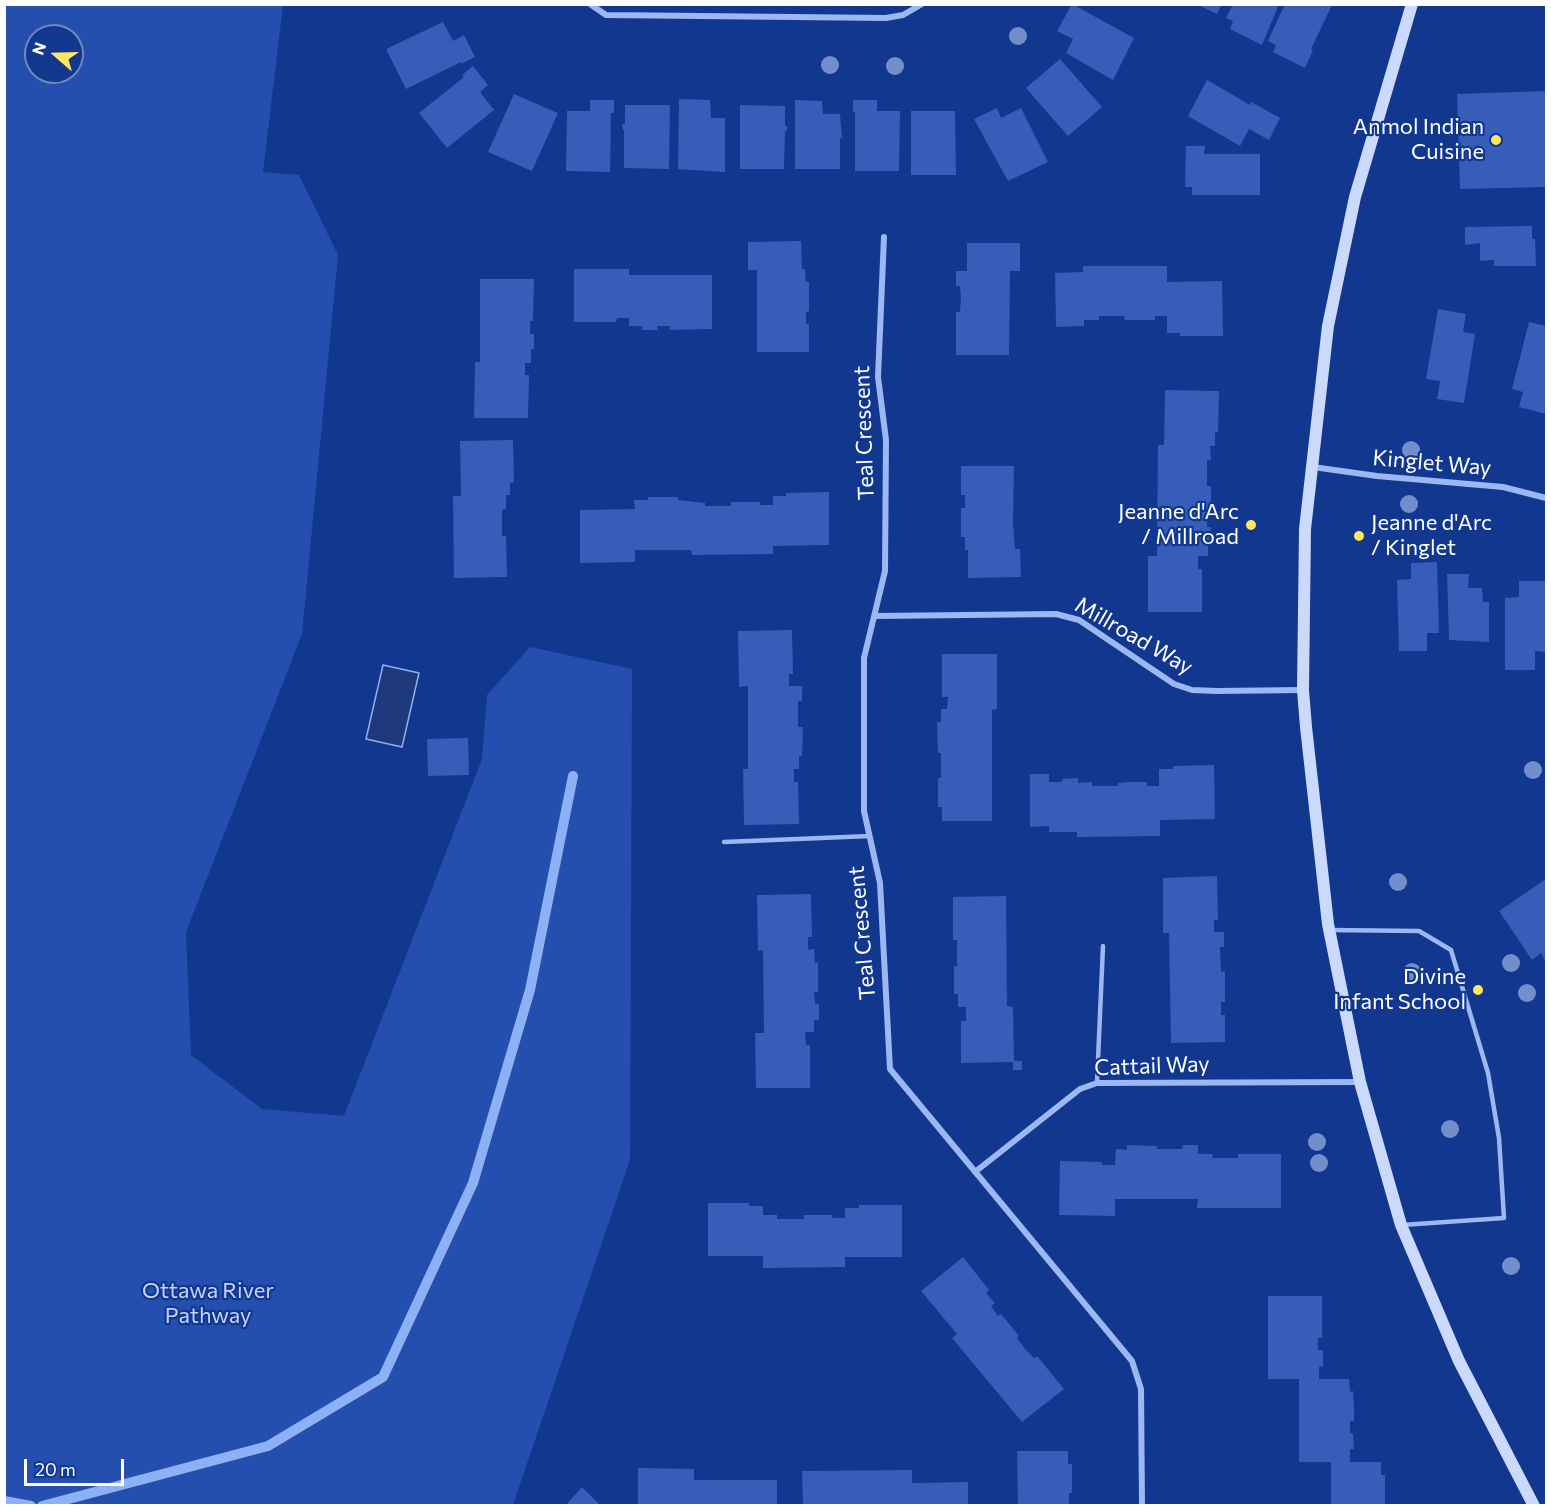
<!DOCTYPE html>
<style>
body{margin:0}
#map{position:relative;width:1551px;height:1510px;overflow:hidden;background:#12378f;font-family:Commissioner,sans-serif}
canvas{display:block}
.frame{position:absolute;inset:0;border:6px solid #fff;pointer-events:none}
.north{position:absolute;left:24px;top:24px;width:60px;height:60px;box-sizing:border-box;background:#12378f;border:2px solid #7187bc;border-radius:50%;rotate:290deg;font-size:16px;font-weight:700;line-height:24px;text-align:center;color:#fff}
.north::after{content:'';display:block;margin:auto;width:21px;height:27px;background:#ffe75d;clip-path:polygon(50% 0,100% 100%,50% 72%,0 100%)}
.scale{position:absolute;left:24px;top:1459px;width:100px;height:27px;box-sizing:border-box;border:3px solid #fff;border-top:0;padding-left:8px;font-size:18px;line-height:21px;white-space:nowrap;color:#fff;-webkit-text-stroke:4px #12378f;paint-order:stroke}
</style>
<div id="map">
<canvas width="1551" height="1510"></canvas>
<div class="frame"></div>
<div class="north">N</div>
<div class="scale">20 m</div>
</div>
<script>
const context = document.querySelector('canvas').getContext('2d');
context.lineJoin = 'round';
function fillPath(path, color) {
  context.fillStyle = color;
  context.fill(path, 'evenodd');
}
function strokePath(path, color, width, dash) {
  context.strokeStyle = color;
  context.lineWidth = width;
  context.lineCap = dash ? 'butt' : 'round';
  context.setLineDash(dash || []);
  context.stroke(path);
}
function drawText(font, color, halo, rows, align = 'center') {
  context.font = font + ' Commissioner,sans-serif';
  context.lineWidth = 4.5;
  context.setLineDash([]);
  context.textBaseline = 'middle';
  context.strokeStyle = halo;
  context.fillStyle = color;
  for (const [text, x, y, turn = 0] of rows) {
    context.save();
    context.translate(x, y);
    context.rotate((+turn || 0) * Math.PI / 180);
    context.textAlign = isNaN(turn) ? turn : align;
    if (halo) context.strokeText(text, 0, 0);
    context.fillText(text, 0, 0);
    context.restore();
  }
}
fillPath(new Path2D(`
 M5,4L283,5L263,172L299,175L338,255L302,634L186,932L191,1055L262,1109L344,1116L482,759L487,695L530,647L632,669L630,1160L513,1505H5ZM36,36H72V72H36Z`), '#244faf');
const water = new Path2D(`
 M383,665L419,673L402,747L366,739Z`);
fillPath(water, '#1e3a7c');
strokePath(water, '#8eb0f5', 1.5);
strokePath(new Path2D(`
 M4,1501L31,1506
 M42,1506L268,1446L383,1377L473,1183L530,990L573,776`), '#8eb0f5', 10);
fillPath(new Path2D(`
 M1072,4L1134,38L1113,80L1066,53L1073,39L1057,31Z
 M1196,4H1222L1217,14Z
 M1233,4H1279L1262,45L1230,29L1233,21L1226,18Z
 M1285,4L1332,5L1311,49L1313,50L1305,68L1273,52L1276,45L1268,41Z
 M443,22L453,41L464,35L475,57L461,64V62L406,89L386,49Z
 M1060,59L1102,107L1068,136L1026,88Z
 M473,66L488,85L480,92L494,110L447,148L419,113L464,77L462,75Z
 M1207,80L1250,105L1251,102L1280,118L1269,140L1249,129L1240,146L1188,116Z
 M1546,91V187L1460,189L1457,94Z
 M514,94L558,113L532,171L488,152Z
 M679,99L710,100L711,118H725V172L678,169Z
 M590,100H614V113H611L610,172L566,171L567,111H590Z
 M795,100L822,101L823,114H840L842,138H840V169H795Z
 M853,100H877V111H900L899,171H855V112H853Z
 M625,105H670L669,169L624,168V130H623L622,124H625Z
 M740,105L785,106V126H787V131H785L784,169H740Z
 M997,108L1001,118L1021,108L1048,162L1008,181L974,119Z
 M911,111H955L956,175H911Z
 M1186,146H1205L1204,154H1260V195H1192V187H1185Z
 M1532,226V239H1535L1536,266H1494V260L1480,261V243L1465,245V227Z
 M801,241L802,269H805L806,282H809V311L806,312V324L809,325V352H757V270H748V242Z
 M967,243H1020V271H1010L1009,355H956V312H960L961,298L960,286H956V271H967Z
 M1083,266H1167V282L1222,281L1223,336H1180V333H1167V316H1155V320H1125L1124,316H1099V320H1084V326L1056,327L1055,273L1083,272Z
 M574,269H629V275H712V329L670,330V326H657L658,330H642V326H629V318H617L616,322H574Z
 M480,279H534L533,321H530V334H534V349H531V363H525V375H529L528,418H474L475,362H480Z
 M1438,309L1466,314L1463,332L1475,334L1464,403L1437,399L1440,381L1426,379Z
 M1529,322L1546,326V414L1519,407L1523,392L1512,389Z
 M1165,390L1219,391L1218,432H1215V446H1210L1211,460H1207V486H1211V515H1207V527H1211V543H1208V556H1198V569H1202V612H1148V556H1157L1158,445H1164Z
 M513,440L514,482L510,483V495H506V509L502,510V536H506L507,577L454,578L453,496H461L460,441Z
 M961,466H1014L1013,523L1015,549H1020L1021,577L968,578V550H965V537H961V508H965V495H961Z
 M829,492V545L773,546V554L692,555L691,550H635V562L580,563V510L635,509L634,500H648V497H678V500L705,503V506H731V502H760V505H773V496H786V493Z
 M1437,562L1439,633H1427V651H1399L1397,580L1411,579V563Z
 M1447,574H1469L1468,588H1482L1483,602H1489V642L1449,640Z
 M1519,581H1546V652L1535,651V670H1505V598L1519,597Z
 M792,630L793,674H789V686H802V701H798V727H803L802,756H799V769H794V782H798L799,824L744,825L743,769H748V686L739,687L738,631Z
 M942,654H997V709L992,710V821H942V807H938V778H941V753H938L937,722H941V709H947L948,697H942Z
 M468,738L469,775L428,776L427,739Z
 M1214,765L1215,819L1160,820V836L1077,837V832H1049V826L1030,827V774H1049V782H1062V779L1078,778V783L1092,782V786H1118V783L1131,782H1147V786H1159V769H1173V766Z
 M1217,876L1218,920H1214V932H1224V947H1220L1221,972L1225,971V1002H1221V1015H1225V1042L1171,1043L1169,933H1163V878Z
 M1546,879V962L1541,953L1532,960L1499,911Z
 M811,894L812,937H808V950L814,949L815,963L818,962V992H814L815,1004H819V1020H814V1032H805L806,1045H810V1088H756L755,1033H764L763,950L758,951L757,895Z
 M1006,896L1007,1006L1013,1007L1014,1061H1022V1070H1013V1062L961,1063V1021H966V1007H958V994H954V966H957V940H953V897Z
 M1127,1145L1157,1146V1149H1182L1183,1145H1198V1154H1213L1212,1158H1238V1154H1281V1208H1197L1198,1199H1115V1216L1059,1215L1060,1161L1102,1162V1165H1115L1116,1149L1127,1150Z
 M708,1203H749V1206H763V1215H777V1219H804V1215H832V1218H845V1208H859V1205H902V1257H845V1267L763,1268V1256H708Z
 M963,1257L989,1290L986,1293L995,1303L991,1306L998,1316L1001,1314L1019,1336L1017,1338L1025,1349L1034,1358L1037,1356L1064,1389L1022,1422L952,1338L957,1334L921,1291Z
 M1268,1296H1322V1338H1318V1350H1323V1366L1319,1367V1379H1349L1350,1392L1353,1391L1354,1406V1421H1350V1433L1353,1434L1354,1449H1350V1462H1381V1475H1385V1506H1331V1462H1299V1379H1268Z
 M1017,1451H1068V1464H1072V1493H1069V1506H1018Z
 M638,1468L694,1469V1480H777V1506H638Z
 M912,1470V1483L968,1482V1506H803L802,1471Z
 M582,1487L601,1506H565Z`), '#365db7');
strokePath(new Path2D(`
 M724,842L870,836
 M1329,930L1419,931L1451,950L1488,1073L1499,1138L1504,1218L1402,1225
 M1097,1083L1103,946`), '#9cb7f2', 4.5);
strokePath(new Path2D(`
 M590,4L606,15L886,18L903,15L922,4
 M884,237L878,377L886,440L885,571L864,658V811L880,883L890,1069L1132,1361L1141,1389L1142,1506
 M1313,467L1377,476L1503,487L1546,498
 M875,616L1056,614L1079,620L1174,684L1192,690L1217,691L1303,690
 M975,1172L1080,1089L1097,1083L1360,1082`), '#9cb7f2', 6);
strokePath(new Path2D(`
 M1412,4L1355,197L1328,326L1305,529L1303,690L1306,727L1328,924L1360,1082L1401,1225L1459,1361L1534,1506`), '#cbd9fc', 12);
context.fillStyle = '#748ecc';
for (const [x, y] of [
 [1018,36],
 [830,65],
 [895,66],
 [1411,450],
 [1409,504],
 [1533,770],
 [1398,882],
 [1511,963],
 [1412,972],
 [1527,993],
 [1450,1129],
 [1317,1142],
 [1319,1163],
 [1511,1266]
]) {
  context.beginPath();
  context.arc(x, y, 9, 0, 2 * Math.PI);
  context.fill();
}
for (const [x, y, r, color] of [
 [1496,140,6,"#ffe75d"],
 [1251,525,6,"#ffe75d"],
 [1359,536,6,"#ffe75d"],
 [1478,990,6,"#ffe75d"]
]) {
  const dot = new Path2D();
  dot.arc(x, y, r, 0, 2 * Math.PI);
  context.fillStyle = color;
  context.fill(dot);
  strokePath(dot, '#12378f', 2);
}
drawText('22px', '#fff', '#12378f', [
 ["Anmol Indian",1484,127],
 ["Cuisine",1484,152],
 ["Jeanne d'Arc",1239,512],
 ["/ Millroad",1239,537],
 ["Jeanne d'Arc",1371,523,"left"],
 ["/ Kinglet",1371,548,"left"],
 ["Divine",1466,977],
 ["Infant School",1466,1002]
], 'right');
drawText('22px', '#fff', '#12378f', [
 ["Teal Crescent",864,433,-92],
 ["Kinglet Way",1432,463,5],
 ["Millroad Way",1134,636,30],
 ["Teal Crescent",862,933,-95],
 ["Cattail Way",1152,1066,-2]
]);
drawText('22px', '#c4d5fd', '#12378f', [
 ["Ottawa River",208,1291],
 ["Pathway",208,1316]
]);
</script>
